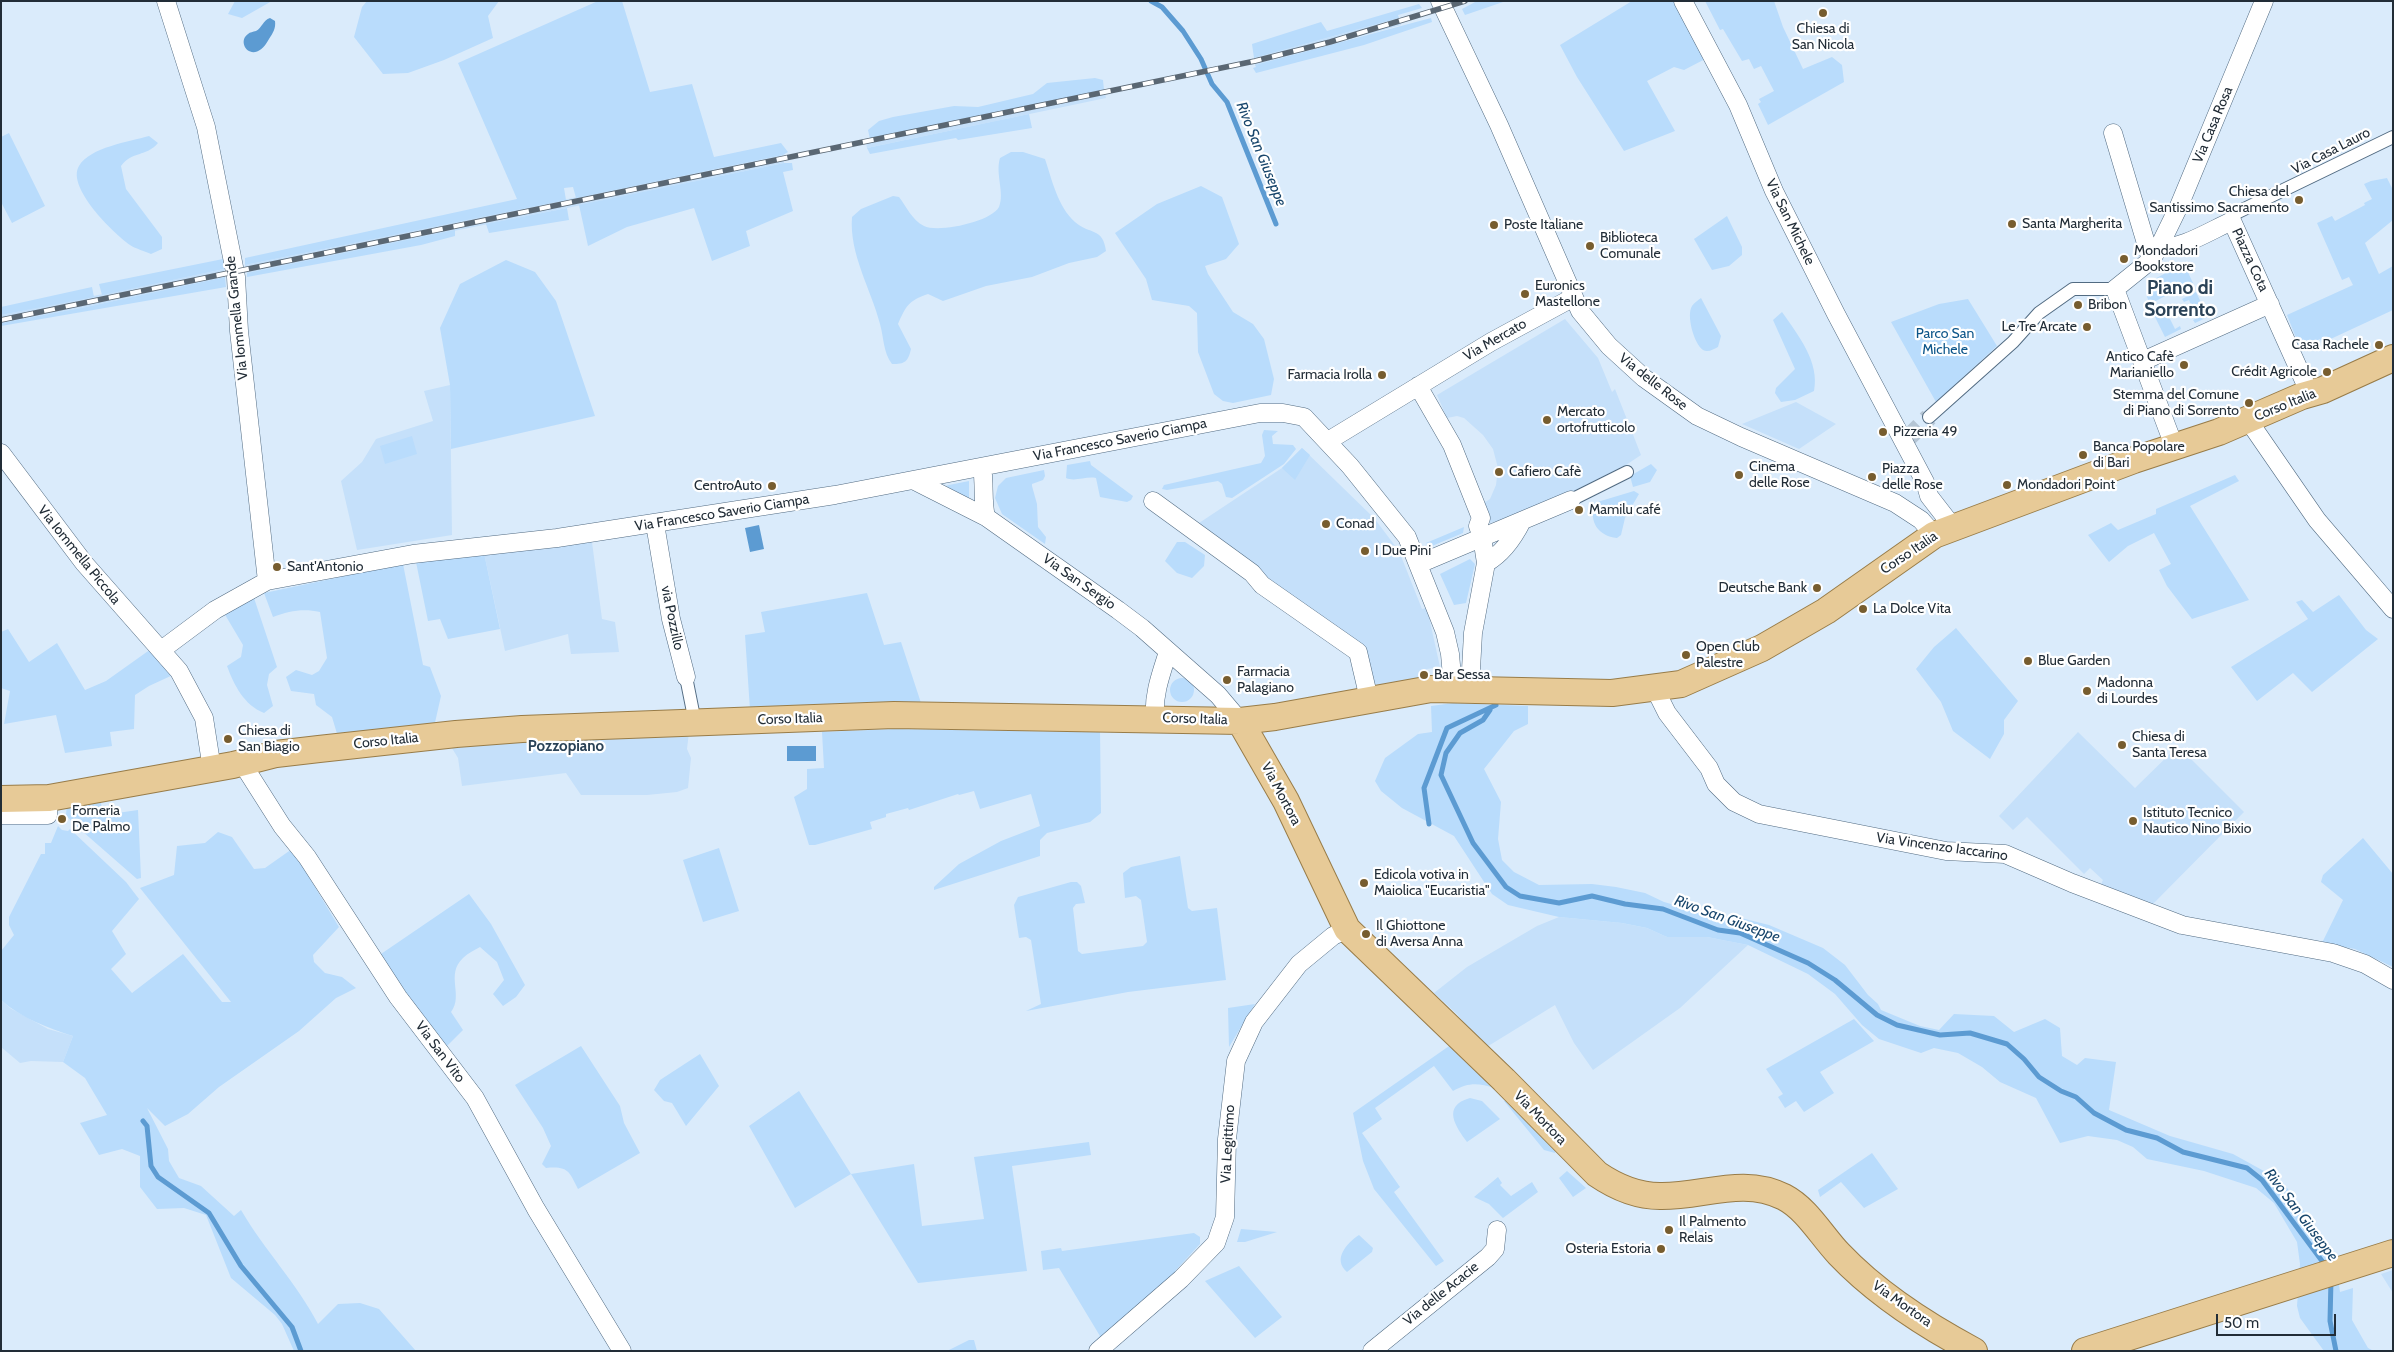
<!DOCTYPE html>
<meta charset="utf-8">
<style>
body{margin:0}
#map{position:relative;width:2394px;height:1352px;overflow:hidden;background:#daebfb;font-family:Cabin,sans-serif}
canvas{display:block}
.frame{position:absolute;inset:0;border:2px solid #222d37;pointer-events:none}
.scale{position:absolute;left:2216px;top:1314px;width:120px;height:22px;box-sizing:border-box;border:2px solid #222d37;border-top:0;padding-left:6px;font-size:15px;line-height:18px;white-space:nowrap;color:#222d37;-webkit-text-stroke:4px #fff;paint-order:stroke}
</style>
<div id="map">
<canvas width="2394" height="1352"></canvas>
<div class="frame"></div>
<div class="scale">50 m</div>
</div>
<script>
const context = document.querySelector('canvas').getContext('2d');
context.lineJoin = 'round';
function fillPath(path, color) {
  context.fillStyle = color;
  context.fill(path, 'evenodd');
}
function strokePath(path, color, width, dash) {
  context.strokeStyle = color;
  context.lineWidth = width;
  context.lineCap = dash ? 'butt' : 'round';
  context.setLineDash(dash || []);
  context.stroke(path);
}
function drawText(font, color, halo, rows, align = 'center') {
  context.font = font + ' Cabin,sans-serif';
  context.lineWidth = 4.5;
  context.setLineDash([]);
  context.textBaseline = 'middle';
  context.strokeStyle = halo;
  context.fillStyle = color;
  for (const [text, x, y, turn = 0] of rows) {
    context.save();
    context.translate(x, y);
    context.rotate((+turn || 0) * Math.PI / 180);
    context.textAlign = isNaN(turn) ? turn : align;
    if (halo) context.strokeText(text, 0, 0);
    context.fillText(text, 0, 0);
    context.restore();
  }
}
fillPath(new Path2D(`
 M1399,18L1401,25L1255,65L1254,58Z
 M1104,90L1106,98L867,148L865,139Z
 M783,155L784,163L567,208L247,273L245,265Z
 M224,269L225,277L86,307L1,323V315Z
 M1565,319L1598,358L1612,392L1615,389L1641,455L1617,471L1577,490L1518,515L1490,523L1482,504L1490,499L1496,485L1498,468L1493,449L1483,435L1464,418L1457,416L1447,418L1437,395Z
 M450,385L452,535L357,550L341,481L362,462L376,439L433,421L424,391Z
 M1796,402L1836,424L1799,449L1742,424Z
 M1302,448L1374,518L1399,551L1422,609L1427,608L1440,667L1427,669L1429,679L1371,691L1362,648L1196,525L1282,468Z
 M592,542L602,619L615,622L619,652L571,654L568,634L505,651L484,553Z
 M689,732L687,749L691,758L688,788L677,792L647,795H581L566,773L462,786L458,758L450,745Z
 M2078,732L2135,788L2178,746L2244,812L2150,907L2100,886L2103,880L2090,868L2084,874L2027,817L2013,830L1999,816Z
 M1559,917L1622,923L1647,928L1667,937H1707L1748,945L1680,1008L1593,1070L1574,1043L1555,1005L1485,1048L1457,1014L1434,993L1467,967L1537,926Z
 M1,1000L10,1008L48,1029L73,1036L63,1062L31,1061L20,1063L1,1047Z
 M2393,1270V1293L2381,1274Z`), '#c5e0fa');
fillPath(new Path2D(`
 M235,1H272L242,18L228,14Z
 M367,1H499L488,16L493,38L444,60L408,73L383,74L354,37L362,7Z
 M598,1H622L650,92L692,84L714,157L781,143L788,152L783,155L576,198L573,187L564,188L566,200L245,265V258L517,199L458,63Z
 M1477,1H1506L1465,15L1462,9Z
 M1632,1H1678L1711,56L1684,70L1674,67L1647,81L1675,131L1624,151L1577,77L1560,45Z
 M1705,1H1774L1783,27L1803,69L1832,57L1842,65L1844,82L1768,125L1758,104L1761,102L1759,99L1774,91L1761,66L1754,69L1749,59L1742,61L1723,29L1720,30Z
 M1419,4L1422,8L1398,15L1399,18L1254,58L1252,44L1321,22L1327,31Z
 M1431,18L1432,22L1364,45L1256,73L1253,68L1256,67L1255,65Z
 M1095,78L1103,80L1104,90L870,139L868,130L879,121L893,117L954,106L978,107L1033,94L1047,83Z
 M1029,114L1032,128L958,140L956,138L870,154L867,148Z
 M9,133L45,206L12,223L1,202V137Z
 M149,136L158,143C146,157 132,151 121,166L126,189L162,237V249L151,254C145,251 136,249 130,245C113,233 66,187 79,166C90,147 129,142 149,136Z
 M1011,152H1023L1045,159C1052,180 1058,207 1075,222C1090,235 1103,227 1106,251L1097,257L1069,263L1032,277L986,286L943,301L928,294C908,301 906,306 898,324L911,349C908,362 905,364 892,364C883,352 884,338 880,324C871,289 849,254 852,217L861,209L893,196L899,197C906,206 912,220 924,226C938,233 991,222 999,207C1005,193 995,174 1000,158Z
 M784,163H792L793,170L783,172L793,211L746,231L750,246L712,261L694,208L627,227L588,246L579,205Z
 M2387,178L2393,190V220L2365,243L2379,274L2393,266V310L2322,343L2320,339L2300,348L2287,315L2353,285L2349,277L2342,280L2317,223L2332,216L2335,221L2365,205L2364,203L2372,199L2364,184L2371,181Z
 M1201,186L1222,197L1239,244L1226,259L1205,266L1208,274L1233,312L1253,324L1264,339L1274,379L1271,395L1233,403L1223,401L1214,394L1198,352L1197,313L1189,306L1152,300L1146,279L1115,233L1157,204Z
 M567,208L569,220L489,233L486,224Z
 M1727,216L1742,247V255L1729,266L1712,270L1694,239Z
 M455,230V236L421,245L247,277V273Z
 M223,259L224,269L102,295L99,284Z
 M506,260L535,272L556,301L595,416L451,449L450,385L440,328L460,284Z
 M2180,265L2185,266L2193,283L2177,291L2153,280Z
 M225,277L226,287L1,326V323L86,307Z
 M2151,286L2169,294L2150,304L2147,297Z
 M92,287L94,297L1,315V307Z
 M2196,292L2208,317L2195,323L2193,320L2197,318L2189,300L2184,302L2182,299Z
 M1701,298L1721,336L1718,347C1714,349 1708,353 1703,350C1694,344 1686,315 1692,306C1694,303 1698,300 1701,298Z
 M1968,299L1997,346L1936,402L1891,322L1939,304Z
 M2169,305L2171,308L2166,311L2175,329L2180,326L2181,329L2165,337L2153,313Z
 M1782,312C1798,335 1820,362 1814,391L1795,400L1781,402L1775,393L1776,388L1795,369L1773,320Z
 M1264,430L1278,431L1272,436L1273,444L1293,445L1296,449L1284,464L1232,498L1226,497L1222,484L1218,481L1167,490L1162,489L1164,485L1261,463L1265,456L1262,435Z
 M412,436L417,454L385,464L380,446Z
 M1302,448L1310,455L1295,480L1282,468Z
 M1090,461L1091,465L1133,496L1131,500L1127,502L1100,497L1096,478C1086,476 1075,482 1066,478L1067,465Z
 M1651,464L1657,470L1650,482L1633,487L1630,476Z
 M1044,470L1045,476L1043,480L1032,484V486L1037,504L1038,527L1046,537L1045,544L1002,514L995,498L998,486L1006,478Z
 M2235,475L2239,481L2190,506L2249,600L2192,619L2167,586L2159,570L2171,564L2154,533L2128,546L2109,562L2088,535L2111,523L2118,530L2156,514V509Z
 M969,481V499L946,486L949,485Z
 M1634,491L1639,494L1625,518L1621,535L1617,538C1598,536 1589,522 1594,503Z
 M1464,527L1463,533L1432,546L1426,543Z
 M1177,542H1185L1205,555L1204,566L1192,578L1177,573L1165,561Z
 M484,553L500,629L448,639L440,619L428,621L416,562Z
 M1470,559L1475,564L1466,603L1454,605L1440,574Z
 M403,564L423,665L430,667L441,696L434,727L338,737L332,717L316,705L314,694L291,691L286,677L296,670L312,675L319,671L327,658L320,612C303,608 289,611 273,617L264,593Z
 M867,593L884,645L901,642L922,706L750,710L745,635L765,632L761,612Z
 M2339,595L2366,630L2378,639L2312,692L2293,673L2257,701L2231,667L2308,619L2296,602L2302,600L2313,612Z
 M254,598L277,667L269,674L267,685L273,706L264,713C244,705 234,685 227,666L241,657L243,645L224,613Z
 M1956,628L2018,701L2004,720V734L1990,759L1953,731L1941,702L1916,669L1934,647Z
 M8,629L29,662L57,643L85,690L106,681L151,649L175,674L149,686L135,695L134,729L110,732L112,746L65,753L56,715L4,724L10,691L1,688V632Z
 M1170 690a12 12 0 1 1 24 0a12 12 0 1 1-24 0Z
 M1453,703L1528,706V724L1514,731L1484,769L1501,802L1498,839L1502,860L1514,872L1539,885L1592,884L1616,887L1645,893L1664,902L1713,916L1737,917L1769,925L1823,948L1845,965L1868,995L1878,1004L1881,1010L1920,1026L1939,1030L1954,1014L1994,1016L2014,1032L2045,1019L2060,1028L2062,1056L2077,1065L2085,1058L2116,1062L2109,1110L2170,1136L2233,1154L2282,1181L2334,1252L2340,1292L2353,1288L2352,1320L2368,1348L2374,1351H2324L2300,1318L2297,1306L2300,1264L2297,1242L2274,1203L2256,1188L2204,1171L2147,1159L2133,1147L2117,1140L2088,1136L2060,1143L2036,1098L2000,1082L1982,1067L1958,1053L1934,1048L1921,1053L1879,1039L1862,1025L1835,994L1808,974L1748,945L1707,937H1667L1647,928L1622,923L1559,917L1508,905L1492,894L1454,836L1402,808L1381,791L1375,781L1385,758L1418,734L1432,732L1431,706Z
 M1078,728L1100,729L1101,813L1090,822L1047,833L1040,840V856L934,890V887L959,864L1001,841L1040,826L1031,794L980,809L974,791L959,795L958,794L909,810L908,808L886,814V817L870,822L872,829L815,845H809L794,797L807,789V769L824,768L822,732L894,729L1078,732Z
 M100,797L103,815L138,810L141,878L137,879L74,824L66,815L67,803Z
 M58,826L62,830L68,831L70,829L126,882L139,899L112,931L126,954L111,969L132,993L183,954L222,1002H231L140,888L174,875L177,846L205,843L218,832L232,837L254,869L265,868L292,849L339,927L313,955L314,962L325,973L342,977L356,988L336,998L299,1031L219,1087L188,1114L165,1126L147,1108L168,1149L169,1161L179,1178L201,1186L234,1216L241,1210C265,1251 296,1282 318,1324L338,1304L360,1303L379,1309L416,1351H294L282,1324L275,1315L231,1278L206,1215L184,1208L157,1209L140,1187V1156L122,1149L99,1155L80,1123L107,1115L85,1078L63,1062L73,1036C48,1028 21,1018 1,1000V951L14,935L9,925V917L41,854H45V843H51Z
 M2363,838L2393,874V967L2355,949L2322,943L2343,900L2321,882L2323,875Z
 M719,848L739,911L703,922L683,860Z
 M1180,856L1188,908L1192,911L1217,908L1226,980L1128,992L1026,1011L1041,1004L1031,940L1026,937L1019,938L1014,905L1018,897L1071,882H1077L1081,886L1085,903L1076,904L1073,908L1078,951L1082,954L1143,946L1147,942L1141,900L1136,896L1125,898L1123,873L1131,867Z
 M469,894L491,924L525,985L516,997L503,1006L493,994L504,980L497,962L480,947C475,950 468,953 463,958C445,975 464,995 451,1012L463,1030L444,1049L378,956Z
 M1255,1004L1229,1047L1228,1008Z
 M1854,1019L1874,1041L1820,1072L1834,1093L1804,1112L1796,1101L1785,1108L1778,1097L1783,1094L1766,1069Z
 M1452,1044L1495,1088C1478,1083 1469,1082 1453,1091L1434,1066L1375,1108L1382,1119L1362,1133L1400,1187L1394,1192L1444,1261L1436,1266L1374,1189L1363,1161L1353,1113Z
 M581,1046L620,1106L624,1123L640,1153L578,1189C569,1171 568,1166 546,1168L542,1164L551,1146L543,1128L515,1085Z
 M700,1054L719,1086L686,1126L672,1103L664,1101L654,1090L660,1080Z
 M799,1091L851,1174L914,1164L922,1226L984,1219L974,1157L1089,1142L1091,1155L1012,1166L1027,1271L918,1283L851,1174L795,1208L749,1126Z
 M1470,1098L1482,1101L1500,1119L1467,1142C1456,1127 1441,1106 1470,1098Z
 M1506,1100L1556,1150L1555,1153L1544,1150L1504,1101Z
 M1872,1153L1898,1189L1864,1208L1841,1182L1820,1197L1818,1190Z
 M1567,1171L1586,1188L1573,1197L1559,1178Z
 M1498,1177L1502,1183L1500,1185L1511,1196L1532,1182L1538,1192L1503,1218L1489,1204L1474,1197Z
 M1241,1229L1277,1232L1245,1242H1237Z
 M1194,1233L1200,1237V1244L1175,1271L1176,1273L1096,1344L1094,1342L1100,1336L1059,1268L1043,1270L1041,1251L1061,1248L1062,1251Z
 M1359,1235L1373,1248L1372,1252L1347,1272C1332,1259 1347,1243 1359,1235Z
 M1239,1266L1282,1317L1255,1338L1205,1281Z
 M969,1340H974L977,1351H947Z`), '#b9dcfc');
fillPath(new Path2D(`
 M270,18L275,21C276,28 273,33 269,39C254,67 235,43 248,34C250,32 253,32 256,31C262,28 263,20 270,18Z
 M759,525L764,549L750,552L745,528Z
 M787,746H816V761H787Z`), '#5c9bd2');
strokePath(new Path2D(`
 M1151,1L1162,7L1183,31L1201,59L1212,84L1227,102L1276,224
 M1490,710L1483,720L1460,733L1446,753L1441,775L1473,843L1506,887L1520,896L1559,903L1592,896L1625,904L1663,909L1718,930L1740,933L1808,963L1835,980L1877,1015L1897,1025L1940,1035L1970,1033L2007,1044L2024,1059L2039,1077L2061,1091L2076,1097L2094,1113L2126,1130L2157,1138L2183,1152L2247,1168L2262,1180L2325,1265
 M1429,824L1424,788L1447,728L1496,705
 M143,1121L147,1126L151,1166L158,1177L209,1213L241,1266L292,1327L301,1351
 M2331,1280L2330,1321L2336,1351`), '#5c9bd2', 5);
strokePath(new Path2D(`
 M1907,439L1929,417`), '#b5c5d4', 18, [18, 9]);
const pedestrian = new Path2D(`
 M2232,221L2236,213L2393,137
 M1929,417L2013,342L2039,313L2073,289H2115
 M1571,500L1627,472
 M686,677L693,712`);
const minor = new Path2D(`
 M166,1L206,127L236,277L239,331L267,581
 M1440,1L1499,125L1580,311L1609,346L1644,378L1697,416L1741,437L1895,503L1921,520L1934,535
 M1683,1L1738,105L1774,191L1836,314L1925,482L1929,496L1953,527
 M2113,133L2151,260
 M2159,247C2179,251 2213,229 2232,221L2310,394
 M2143,361L2270,304
 M1418,386L1452,445L1481,518L1478,526L1482,537L1486,563L1473,633L1470,688
 M2248,420L2317,520L2393,609
 M1328,441L1491,342L1574,297
 M2174,446L2115,289L2151,260L2159,247L2179,206L2264,1
 M1,453L84,563L179,671L204,718L212,769
 M982,467C985,484 982,500 986,517
 M913,480L986,517L1118,610L1142,628L1218,695L1240,721
 M1153,501L1252,573L1262,585L1358,652L1369,699
 M655,524L671,619L686,677
 M1486,563C1502,554 1514,537 1522,521
 M1419,564L1571,500
 M163,652L168,645L215,610L267,581L413,554L557,538L835,495L1260,413H1283L1304,417L1350,466L1407,537L1445,632L1450,654L1453,688
 M1655,689L1667,713L1709,768L1716,784L1734,802L1759,814L1946,851L2005,854L2072,883L2182,925L2333,953L2365,964L2393,980
 M1155,718C1153,695 1161,674 1168,652
 M242,763L282,826L307,857L398,997L475,1098L536,1209L622,1351
 M1,815H48L49,798
 M1098,1351L1181,1279L1216,1243L1225,1217L1227,1139L1236,1061L1254,1022L1299,964L1333,936L1347,929
 M1372,1351L1488,1257L1495,1249L1497,1230`);
const primary = new Path2D(`
 M1240,721L1286,801L1347,929L1504,1080L1597,1174C1616,1187 1636,1196 1660,1196C1702,1197 1743,1176 1784,1197C1807,1209 1821,1235 1839,1254C1876,1293 1927,1326 1974,1351
 M1,799L49,798L233,765L276,754L319,749L456,734L522,729L894,715L1240,721L1275,717L1431,689L1612,693L1681,684L1762,648L1826,611L1934,535L2134,460L2219,432L2302,396L2323,390L2393,358
 M2085,1351L2393,1253`);
strokePath(pedestrian, '#526b82', 14);
strokePath(minor, '#526b82', 19);
strokePath(primary, '#987c48', 28);
strokePath(pedestrian, '#fff', 12);
strokePath(minor, '#fff', 18);
strokePath(primary, '#e7ca97', 26);
const rail = new Path2D(`
 M1,320L1255,61L1330,42L1465,1`);
strokePath(rail, '#5a6773', 5.5);
strokePath(rail, '#fff', 4, [11]);
for (const [x, y, r, color] of [
 [1823,13,5,"#775d2f"],
 [2299,200,5,"#775d2f"],
 [2012,224,5,"#775d2f"],
 [1494,225,5,"#775d2f"],
 [1590,246,5,"#775d2f"],
 [2124,259,5,"#775d2f"],
 [1525,294,5,"#775d2f"],
 [2078,305,5,"#775d2f"],
 [2087,327,5,"#775d2f"],
 [2379,345,5,"#775d2f"],
 [2184,365,5,"#775d2f"],
 [2327,372,5,"#775d2f"],
 [1382,375,5,"#775d2f"],
 [2249,403,5,"#775d2f"],
 [1547,420,5,"#775d2f"],
 [1883,432,5,"#775d2f"],
 [2083,455,5,"#775d2f"],
 [1499,472,5,"#775d2f"],
 [1739,475,5,"#775d2f"],
 [1872,477,5,"#775d2f"],
 [2007,485,5,"#775d2f"],
 [772,486,5,"#775d2f"],
 [1579,510,5,"#775d2f"],
 [1326,524,5,"#775d2f"],
 [1365,551,5,"#775d2f"],
 [277,567,5,"#775d2f"],
 [1817,588,5,"#775d2f"],
 [1863,609,5,"#775d2f"],
 [1686,655,5,"#775d2f"],
 [2028,661,5,"#775d2f"],
 [1424,675,5,"#775d2f"],
 [1227,680,5,"#775d2f"],
 [2087,691,5,"#775d2f"],
 [228,739,5,"#775d2f"],
 [2122,745,5,"#775d2f"],
 [62,819,5,"#775d2f"],
 [2133,821,5,"#775d2f"],
 [1364,883,5,"#775d2f"],
 [1366,934,5,"#775d2f"],
 [1669,1230,5,"#775d2f"],
 [1661,1249,5,"#775d2f"]
]) {
  const dot = new Path2D();
  dot.arc(x, y, r, 0, 2 * Math.PI);
  context.fillStyle = color;
  context.fill(dot);
  strokePath(dot, '#fff', 2);
}
drawText('14px', '#222d37', '#fff', [
 ["Chiesa di",1823,29,"center"],
 ["San Nicola",1823,45,"center"],
 ["Chiesa del",2289,192,"right"],
 ["Santissimo Sacramento",2289,208,"right"],
 ["Santa Margherita",2022,224],
 ["Poste Italiane",1504,225],
 ["Biblioteca",1600,238],
 ["Comunale",1600,254],
 ["Mondadori",2134,251],
 ["Bookstore",2134,267],
 ["Euronics",1535,286],
 ["Mastellone",1535,302],
 ["Bribon",2088,305],
 ["Le Tre Arcate",2077,327,"right"],
 ["Casa Rachele",2369,345,"right"],
 ["Antico Cafè",2174,357,"right"],
 ["Marianiello",2174,373,"right"],
 ["Crédit Agricole",2317,372,"right"],
 ["Farmacia Irolla",1372,375,"right"],
 ["Stemma del Comune",2239,395,"right"],
 ["di Piano di Sorrento",2239,411,"right"],
 ["Mercato",1557,412],
 ["ortofrutticolo",1557,428],
 ["Pizzeria 49",1893,432],
 ["Banca Popolare",2093,447],
 ["di Bari",2093,463],
 ["Cinema",1749,467],
 ["delle Rose",1749,483],
 ["Piazza",1882,469],
 ["delle Rose",1882,485],
 ["Cafiero Cafè",1509,472],
 ["Mondadori Point",2017,485],
 ["CentroAuto",762,486,"right"],
 ["Mamilu café",1589,510],
 ["Conad",1336,524],
 ["I Due Pini",1375,551],
 ["Sant'Antonio",287,567],
 ["Deutsche Bank",1807,588,"right"],
 ["La Dolce Vita",1873,609],
 ["Open Club",1696,647],
 ["Palestre",1696,663],
 ["Blue Garden",2038,661],
 ["Farmacia",1237,672],
 ["Palagiano",1237,688],
 ["Bar Sessa",1434,675],
 ["Madonna",2097,683],
 ["di Lourdes",2097,699],
 ["Chiesa di",238,731],
 ["San Biagio",238,747],
 ["Chiesa di",2132,737],
 ["Santa Teresa",2132,753],
 ["Forneria",72,811],
 ["De Palmo",72,827],
 ["Istituto Tecnico",2143,813],
 ["Nautico Nino Bixio",2143,829],
 ["Edicola votiva in",1374,875],
 ["Maiolica \"Eucaristia\"",1374,891],
 ["Il Ghiottone",1376,926],
 ["di Aversa Anna",1376,942],
 ["Il Palmento",1679,1222],
 ["Relais",1679,1238],
 ["Osteria Estoria",1651,1249,"right"]
], 'left');
drawText('14px', '#222d37', '#fff', [
 ["Via Casa Rosa",2213,125,-67],
 ["Via Casa Lauro",2331,151,-27],
 ["Via San Michele",1790,222,64],
 ["Piazza Cota",2250,260,65],
 ["Via Iommella Grande",237,318,-96],
 ["Via Mercato",1495,340,-30],
 ["Via delle Rose",1653,382,38],
 ["Corso Italia",2285,405,-22],
 ["Via Francesco Saverio Ciampa",1120,440,-11],
 ["Via Francesco Saverio Ciampa",722,513,-9],
 ["Corso Italia",1909,553,-34],
 ["Via Iommella Piccola",79,555,51],
 ["Via San Sergio",1079,582,35],
 ["via Pozzillo",672,618,78],
 ["Corso Italia",790,719,-2],
 ["Corso Italia",1195,719,2],
 ["Corso Italia",386,741,-6],
 ["Via Mortora",1281,794,62],
 ["Via Vincenzo Iaccarino",1942,847,8],
 ["Via San Vito",440,1052,53],
 ["Via Mortora",1540,1118,46],
 ["Via Legittimo",1228,1144,-87],
 ["Via delle Acacie",1441,1294,-39],
 ["Via Mortora",1902,1304,35]
]);
drawText('14px', '#0c5589', '#fff', [
 ["Parco San",1945,334],
 ["Michele",1945,350]
]);
drawText('italic 15px', '#18466c', '#fff', [
 ["Rivo San Giuseppe",1261,154,68],
 ["Rivo San Giuseppe",1727,919,20],
 ["Rivo San Giuseppe",2301,1215,53]
]);
drawText('bold 15px', '#2a4257', '#fff', [
 ["Pozzopiano",566,747]
]);
drawText('bold 19px', '#2a4257', '#fff', [
 ["Piano di",2180,288],
 ["Sorrento",2180,310]
]);
</script>
